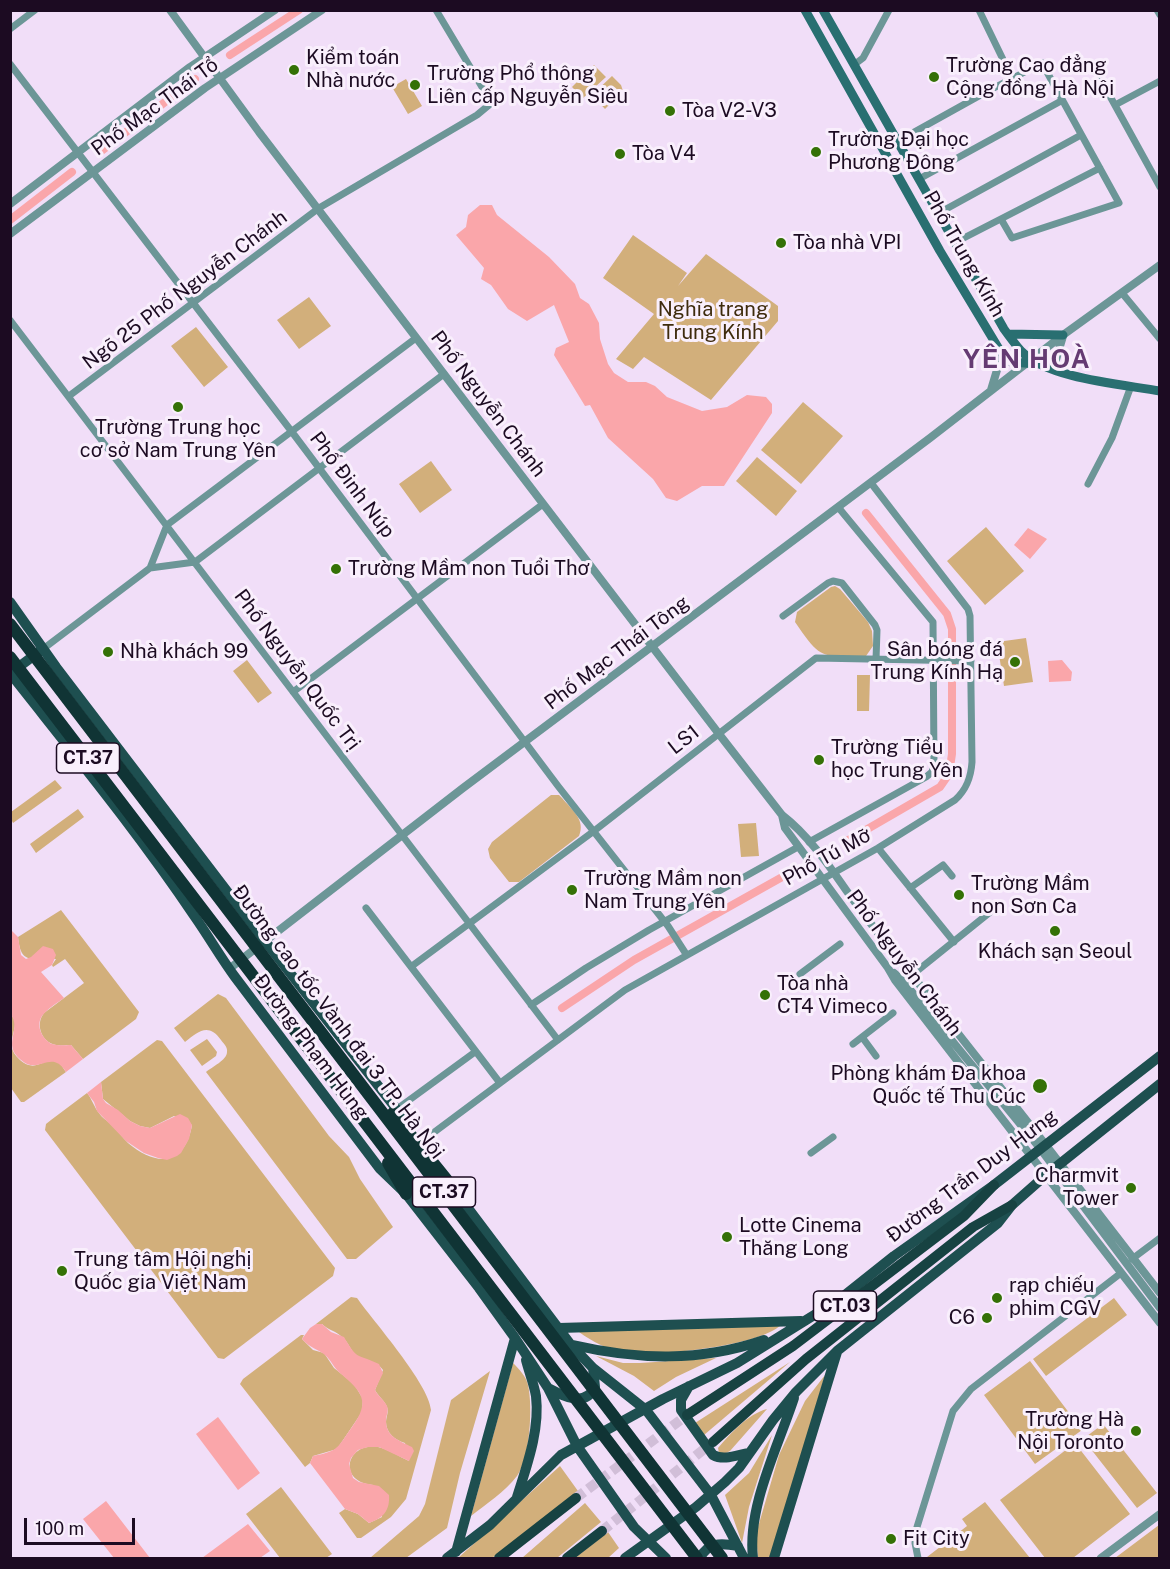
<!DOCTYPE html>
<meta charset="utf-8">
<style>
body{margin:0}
#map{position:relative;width:1170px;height:1569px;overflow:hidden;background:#f1def8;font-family:"Public Sans",sans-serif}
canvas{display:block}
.frame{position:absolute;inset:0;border:12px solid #1c0b22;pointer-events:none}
.scale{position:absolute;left:24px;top:1518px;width:111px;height:27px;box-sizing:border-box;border:3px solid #1c0b22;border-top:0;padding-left:8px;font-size:18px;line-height:21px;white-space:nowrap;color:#1c0b22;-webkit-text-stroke:4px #f9effc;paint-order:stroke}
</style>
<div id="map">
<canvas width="1170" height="1569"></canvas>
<div class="frame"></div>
<div class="scale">100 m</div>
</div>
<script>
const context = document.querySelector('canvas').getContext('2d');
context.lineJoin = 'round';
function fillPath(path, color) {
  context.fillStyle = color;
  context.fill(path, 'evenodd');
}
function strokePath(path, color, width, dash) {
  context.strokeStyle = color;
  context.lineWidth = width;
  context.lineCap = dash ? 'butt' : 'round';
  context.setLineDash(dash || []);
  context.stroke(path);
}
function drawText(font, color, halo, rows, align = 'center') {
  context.font = font + ' "Public Sans",sans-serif';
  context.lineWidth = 6;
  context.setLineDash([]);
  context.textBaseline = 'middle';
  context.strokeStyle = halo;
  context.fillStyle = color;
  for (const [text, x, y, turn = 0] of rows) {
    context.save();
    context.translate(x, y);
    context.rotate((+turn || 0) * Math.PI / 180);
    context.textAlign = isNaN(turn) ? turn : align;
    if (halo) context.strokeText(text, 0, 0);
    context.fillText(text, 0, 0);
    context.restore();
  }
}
fillPath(new Path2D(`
 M594,65L606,77L583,98L572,87Z
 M612,76L621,85L623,91L605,109L592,95Z
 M406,79L422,106L408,114L392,87Z
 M633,235L687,273L678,286L706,254L778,306V321L711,400L644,357L633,369L616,359L654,314L603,278Z
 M309,297L331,326L299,349L277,320Z
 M196,327L228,367L204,387L171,346Z
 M803,402L843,436L801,484L761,450Z
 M757,457L797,491L776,516L736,481Z
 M431,461L452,490L420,513L399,484Z
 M986,527L1024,571L985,605L947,561Z
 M835,586L840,589L868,622L872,631L873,646L866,656C820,656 822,661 795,622L797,612L831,587Z
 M1026,638L1033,682L1004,686L997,642Z
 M247,660L272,693L258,703L233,671Z
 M857,675H870L869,711H857Z
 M55,780L62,788L13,823L11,819V812Z
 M551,795H559L562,798C572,810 586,820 579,836L519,882H509L490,858L488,849L492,842Z
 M78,809L84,817L36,853L30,844Z
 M756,823L759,856L741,857L738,824Z
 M61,910L139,1012L136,1019L83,1059L71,1045C66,1045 61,1046 56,1045C41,1042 35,1024 44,1013L84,983L65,959L53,967L52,965L56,959C31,957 21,966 18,937Z
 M218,994L226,998L329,1136L349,1157L360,1179L393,1227L356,1259H347L206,1072C212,1067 227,1060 227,1052C228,1047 223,1043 221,1040C208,1022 198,1032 185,1042L174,1028Z
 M10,1013L15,1020C16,1030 10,1038 12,1048C13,1053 17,1057 20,1060C37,1074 43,1057 56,1061C61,1063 63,1068 66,1072L24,1102H21L11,1088Z
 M207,1039L217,1052L216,1056L202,1066L190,1050Z
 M157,1040L162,1041L335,1268L333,1276L224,1359L218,1358L45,1130L46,1124L51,1120L87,1093C92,1099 94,1107 99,1113C102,1118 108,1121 112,1125C118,1131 122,1137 128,1143C156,1167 185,1166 192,1125L174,1116L150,1128L140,1126L130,1121L103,1099L101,1082Z
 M351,1297L357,1298C374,1322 429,1384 431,1410L406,1499L391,1517L361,1538H357L339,1513L345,1509L358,1514L369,1523L382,1517L373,1485C337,1482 346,1442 378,1447C388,1449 400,1457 409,1461L405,1443C395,1440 386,1433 386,1422C386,1417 389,1412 387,1407C385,1401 378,1396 375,1390L383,1370C376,1360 366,1362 357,1356C350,1351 349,1342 342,1337C336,1331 328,1330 322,1324H316Z
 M1114,1298L1127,1315L1046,1376L1033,1359Z
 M782,1324C762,1346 656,1357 625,1352C608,1350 593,1342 579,1332Z
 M301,1335H304L302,1339L313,1350L324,1353L334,1368L354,1384L363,1399L362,1412L337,1449L313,1456L310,1463L305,1467L240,1384L243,1379Z
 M596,1356L623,1363H640L716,1358L676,1377L654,1391L634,1376Z
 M1030,1361L1082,1430L1035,1464L984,1395Z
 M790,1362L704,1435L695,1423Z
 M513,1363C519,1369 526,1376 528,1385C533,1407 530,1458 517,1476C505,1492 486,1504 471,1516Z
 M490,1371L460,1473L447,1528L406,1558H370L419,1516L425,1504L451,1400Z
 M825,1375L772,1558H758L756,1534L779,1455L805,1401Z
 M767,1409L730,1451L724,1454L719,1453L718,1448C731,1433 748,1414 767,1409Z
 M1103,1424L1157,1493L1137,1508L1083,1439Z
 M772,1435L749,1507L742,1543L725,1495L749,1473Z
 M1075,1443L1130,1514L1073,1558H1045L1000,1500Z
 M560,1466L578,1491L492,1558H458Z
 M281,1487L332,1554L326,1558H280L246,1514Z
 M985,1502L1030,1558H928L927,1557L967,1526L962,1519Z
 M585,1503L601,1522L557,1558H522Z
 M1159,1525V1558H1115Z
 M608,1532L619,1548L608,1558H575Z`), '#d2af7b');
fillPath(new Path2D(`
 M480,205H492L497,215L549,257L575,284L580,298L589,304L599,323L600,339L608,364L614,373L628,382H646L655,386L667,397L702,411L727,407L747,395L766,397L772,404V413L724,486H702L677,501L666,498L653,479L608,438L590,405L585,406L554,355L556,348L569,342L554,305L527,321L508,309L491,285L481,279L484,268L456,235L466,227L468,215Z
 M1028,528L1047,539L1030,559L1014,545Z
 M1062,660L1072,672L1071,681L1049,682L1048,661Z
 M10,929L18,937L21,955L26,959L31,957L43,946L53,949L56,955L52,965L41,972L64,998C57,1003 47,1009 42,1016C35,1026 43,1040 52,1044C58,1046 66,1045 71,1045L83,1059L66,1072C51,1048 39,1076 21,1060C1,1044 23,1030 10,1013Z
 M101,1082L103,1099L106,1103L118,1110L130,1121L140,1126L150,1128L180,1114L188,1118L192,1125L189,1139L181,1153L177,1156L167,1160L158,1158L144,1153L126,1141L97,1111L94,1102L87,1093Z
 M316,1324H322L331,1332L344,1337C358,1361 356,1353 379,1364L383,1373L375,1390C378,1396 384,1400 387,1406C389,1411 386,1415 386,1421C386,1437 400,1441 412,1447L414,1451L409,1461L379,1447H368L358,1450L351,1458L349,1464L353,1478L359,1482L379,1486L389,1495C390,1511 383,1518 369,1523L358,1514L345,1509L310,1463L313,1456C339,1451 337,1448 352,1427C371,1401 362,1392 340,1373C334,1368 331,1360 325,1355C318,1349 310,1348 302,1339L310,1328Z
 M218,1417L260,1473L238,1490L196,1434Z
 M106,1501L150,1558H114L83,1519Z
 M248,1524L270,1551L260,1558H202Z`), '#faa6aa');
strokePath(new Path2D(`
 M230,55L299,10
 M100,152L195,79
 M10,220L72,172
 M845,842L940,787L949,774L952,754V629L947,614L866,513
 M562,1008L634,960L784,876`), '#faa6aa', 8);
strokePath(new Path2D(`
 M576,1498L687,1415
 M602,1531L713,1442`), '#d1bed8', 10, [10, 5]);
strokePath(new Path2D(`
 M979,10L1012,78
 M1157,10L1160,15
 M10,29L35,10
 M10,64L292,432L558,786L668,926L686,954
 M855,64L863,58L889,10
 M1095,69L1160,187
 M1115,105L1160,81
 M898,141L988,91L1042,63L1119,203L1012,238L1001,219
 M919,179L1061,101
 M937,214L1081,135
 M954,243L1100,168
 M1122,293L1160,339
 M10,320L558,1040
 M69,396L319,208L477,115L495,100L482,87L436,10
 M1088,484L1112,438L1131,386
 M150,568L167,525L416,338
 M783,616L828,583L833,581L842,583L875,625L877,630L876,660
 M43,649L150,568L195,562L444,374
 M293,692L543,504
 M809,842L926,777L932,772L934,765L933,622L838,507
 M878,848L954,942
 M910,888L943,865L952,876
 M366,908L500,1083
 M412,966L594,831L816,658L971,661
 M800,974L840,944
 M912,975L994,909
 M531,1005L586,968L649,930L798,847
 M862,1037L876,1056
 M853,1044L893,1013
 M397,1109L475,1052
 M421,1142L625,990L878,848L955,800C967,789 971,777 972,762L970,616L968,609L871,483
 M811,1153L833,1137
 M1132,1259L1160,1238
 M918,1558L915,1543L917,1527L953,1411L971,1389L1121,1273`), '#6c9697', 7);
strokePath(new Path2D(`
 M170,10L259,132L719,734L782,815C808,835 828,864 846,890C867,919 889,948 912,975L1045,1144L1160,1293
 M10,204L190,67L275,10
 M10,234L205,88L322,10
 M1057,371L1055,363L1063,336
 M991,390L997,370L999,349
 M782,815L785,828L888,968L895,980L1160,1323
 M229,969L463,788L930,438L1063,335L1160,265
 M894,973L903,981L1039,1147L1160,1308
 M1101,1558L1160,1514`), '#6c9697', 8);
strokePath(new Path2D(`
 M805,10L940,251L999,349L1011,362L1038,364
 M823,10L1004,329C1009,336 1015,344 1021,351C1049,379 1121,384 1160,391
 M1008,334L1063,335`), '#296f71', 9);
strokePath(new Path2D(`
 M10,602L56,667L265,941L405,1120
 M12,672L40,651
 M10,673C73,753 138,832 195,917C209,937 221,958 235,977L380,1169L406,1194L479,1288L515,1338L548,1388L577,1446L634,1527L666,1558
 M443,1175L571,1345L593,1368L646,1410L711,1495L744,1558
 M559,1328L801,1321
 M573,1345C638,1360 700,1362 764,1340
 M689,1386L681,1400V1410L713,1455C724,1461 737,1455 749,1453
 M548,1388C563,1396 585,1408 595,1387L593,1368
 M517,1497C527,1465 540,1430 536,1396C534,1384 529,1372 526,1360
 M456,1552L515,1338
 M447,1558L490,1525L561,1455L663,1399L737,1363L840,1299L894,1256L994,1185L1160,1056
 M625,1558L696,1507L725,1482L739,1468L773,1420L796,1392L837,1351L998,1223L1012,1205L1046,1175L1160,1084
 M700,1558C708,1542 721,1543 738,1546
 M753,1558C747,1507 778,1447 794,1398
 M774,1558L837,1352`), '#1e4f50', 10);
strokePath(new Path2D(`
 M687,1415L793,1346L964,1216L994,1185
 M713,1442L806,1359L973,1227L1012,1205
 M499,1558L576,1498
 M567,1558L602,1531`), '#174242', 10);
strokePath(new Path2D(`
 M10,624L722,1558
 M10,657L697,1558
 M393,1113L447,1180
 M388,1163L406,1194`), '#103435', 12);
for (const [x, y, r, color] of [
 [294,70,6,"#347106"],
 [934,77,6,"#347106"],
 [415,85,6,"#347106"],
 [670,111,6,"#347106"],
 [816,152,6,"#347106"],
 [620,154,6,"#347106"],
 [781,243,6,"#347106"],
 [178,407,6,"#347106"],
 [336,569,6,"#347106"],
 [108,652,6,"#347106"],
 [1015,662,6,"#347106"],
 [819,760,6,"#347106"],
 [572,890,6,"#347106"],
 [959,895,6,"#347106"],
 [1055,931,6,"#347106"],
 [765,995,6,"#347106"],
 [1040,1086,8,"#347106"],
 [1131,1188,6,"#347106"],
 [727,1237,6,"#347106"],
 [62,1271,6,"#347106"],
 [997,1298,6,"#347106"],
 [987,1318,6,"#347106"],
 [1136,1431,6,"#347106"],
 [891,1539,6,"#347106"]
]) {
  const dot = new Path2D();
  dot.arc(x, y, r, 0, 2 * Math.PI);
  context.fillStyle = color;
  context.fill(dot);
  strokePath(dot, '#f9effc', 2);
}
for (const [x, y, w] of [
 [88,758,63],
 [444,1192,63],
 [845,1306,63]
]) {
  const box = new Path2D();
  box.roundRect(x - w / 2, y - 15, w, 30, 4.5);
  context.fillStyle = '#f9effc';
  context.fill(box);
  strokePath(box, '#1c0b22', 1.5);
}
drawText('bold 18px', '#1c0b22', null, [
 ["CT.37",88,758],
 ["CT.37",444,1192],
 ["CT.03",845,1306]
]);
drawText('20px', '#1c0b22', '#f9effc', [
 ["Kiểm toán",306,58],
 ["Nhà nước",306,81],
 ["Trường Cao đẳng",946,66],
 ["Cộng đồng Hà Nội",946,89],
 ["Trường Phổ thông",427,74],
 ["Liên cấp Nguyễn Siêu",427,97],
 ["Tòa V2-V3",682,111],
 ["Trường Đại học",828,140],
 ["Phương Đông",828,163],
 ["Tòa V4",632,154],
 ["Tòa nhà VPI",793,243],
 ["Trường Trung học",178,428,"center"],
 ["cơ sở Nam Trung Yên",178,451,"center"],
 ["Trường Mầm non Tuổi Thơ",348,569],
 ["Sân bóng đá",1003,650,"right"],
 ["Trung Kính Hạ",1003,673,"right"],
 ["Nhà khách 99",120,652],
 ["Trường Tiểu",831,748],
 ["học Trung Yên",831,771],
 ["Trường Mầm non",584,879],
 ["Nam Trung Yên",584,902],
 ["Trường Mầm",971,884],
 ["non Sơn Ca",971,907],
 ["Khách sạn Seoul",1055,952,"center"],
 ["Tòa nhà",777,984],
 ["CT4 Vimeco",777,1007],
 ["Phòng khám Đa khoa",1026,1074,"right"],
 ["Quốc tế Thu Cúc",1026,1097,"right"],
 ["Charmvit",1119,1176,"right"],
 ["Tower",1119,1199,"right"],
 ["Lotte Cinema",739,1226],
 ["Thăng Long",739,1249],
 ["Trung tâm Hội nghị",74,1260],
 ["Quốc gia Việt Nam",74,1283],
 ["rạp chiếu",1009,1286],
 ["phim CGV",1009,1309],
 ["C6",975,1318,"right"],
 ["Trường Hà",1124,1420,"right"],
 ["Nội Toronto",1124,1443,"right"],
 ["Fit City",903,1539]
], 'left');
drawText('20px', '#1c0b22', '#f9effc', [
 ["Phố Mạc Thái Tổ",155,107,-36],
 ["Phố Trung Kính",964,254,60],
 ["Ngõ 25 Phố Nguyễn Chánh",185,290,-37],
 ["Phố Nguyễn Chánh",488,404,53],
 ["Phố Đinh Núp",352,485,53],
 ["Phố Mạc Thái Tông",617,653,-37],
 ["Phố Nguyễn Quốc Trị",297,670,53],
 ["LS1",684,740,-38],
 ["Phố Tú Mỡ",827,857,-29],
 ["Phố Nguyễn Chánh",904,963,53],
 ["Đường cao tốc Vành đai 3 TP. Hà Nội",338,1022,53],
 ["Đường Phạm Hùng",311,1047,53],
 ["Đường Trần Duy Hưng",972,1176,-37]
]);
drawText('20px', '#3e2b0d', '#f9effc', [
 ["Nghĩa trang",713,310],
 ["Trung Kính",713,333]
]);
context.letterSpacing = '1.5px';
drawText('bold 26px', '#653b73', '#f9effc', [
 ["YÊN HOÀ",1027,360]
]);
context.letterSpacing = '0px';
</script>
